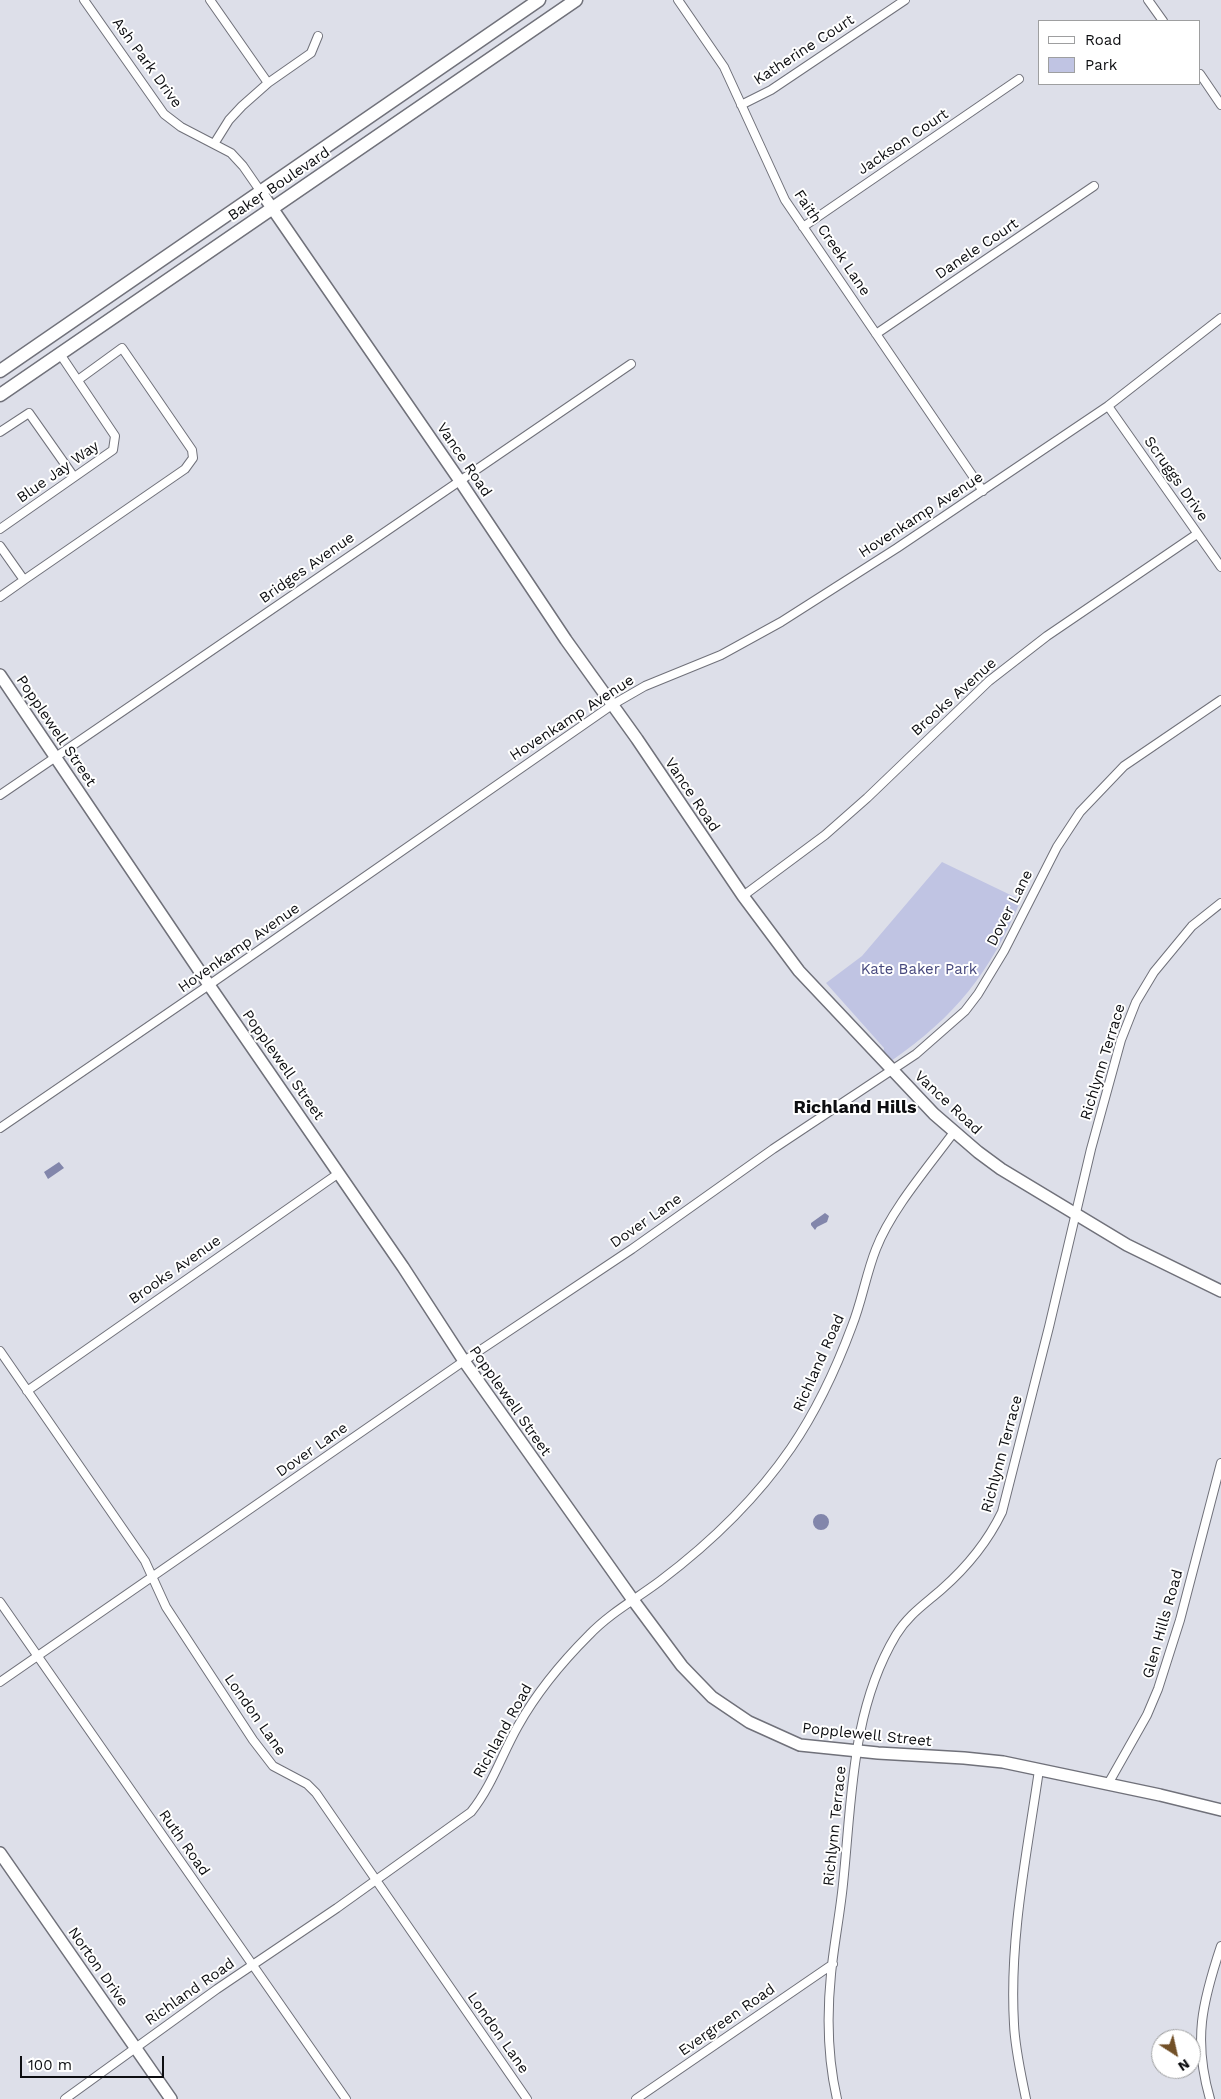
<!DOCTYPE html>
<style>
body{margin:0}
#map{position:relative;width:1221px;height:2099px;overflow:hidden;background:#dddfe9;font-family:"Work Sans",sans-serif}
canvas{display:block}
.legend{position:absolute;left:1038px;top:20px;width:162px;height:65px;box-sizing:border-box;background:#fff;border:1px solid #9e9fa0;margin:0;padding:6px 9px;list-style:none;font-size:15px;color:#0d0e11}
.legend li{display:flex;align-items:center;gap:10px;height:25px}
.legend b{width:25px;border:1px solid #9e9fa0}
.north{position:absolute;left:1151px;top:2029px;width:50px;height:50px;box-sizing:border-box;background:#fff;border:1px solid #9e9fa0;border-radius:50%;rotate:145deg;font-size:14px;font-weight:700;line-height:20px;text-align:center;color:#0d0e11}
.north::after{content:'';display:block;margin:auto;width:18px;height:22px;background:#725027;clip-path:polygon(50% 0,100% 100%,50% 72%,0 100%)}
.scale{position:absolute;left:20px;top:2056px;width:144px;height:22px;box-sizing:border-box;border:2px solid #0d0e11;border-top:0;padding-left:6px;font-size:15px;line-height:18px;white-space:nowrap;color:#0d0e11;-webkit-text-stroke:4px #fff;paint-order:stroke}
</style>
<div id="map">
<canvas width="1221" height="2099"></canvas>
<ul class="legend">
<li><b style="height:6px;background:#fff"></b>Road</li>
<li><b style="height:14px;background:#c0c4e3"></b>Park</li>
</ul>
<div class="north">N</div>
<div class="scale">100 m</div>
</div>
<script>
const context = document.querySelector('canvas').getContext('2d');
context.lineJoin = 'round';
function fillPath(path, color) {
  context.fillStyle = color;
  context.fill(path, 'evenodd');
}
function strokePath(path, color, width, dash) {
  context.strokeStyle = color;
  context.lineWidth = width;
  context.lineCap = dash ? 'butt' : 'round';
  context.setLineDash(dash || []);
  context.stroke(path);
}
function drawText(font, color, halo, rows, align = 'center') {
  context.font = font + ' "Work Sans",sans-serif';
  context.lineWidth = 4;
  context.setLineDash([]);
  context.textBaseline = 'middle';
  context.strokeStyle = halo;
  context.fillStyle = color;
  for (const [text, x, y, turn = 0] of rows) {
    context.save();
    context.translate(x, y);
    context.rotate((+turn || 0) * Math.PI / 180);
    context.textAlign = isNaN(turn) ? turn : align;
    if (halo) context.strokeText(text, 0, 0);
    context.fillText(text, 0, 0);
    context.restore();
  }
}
fillPath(new Path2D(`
 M942,862L1021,900C989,974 957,1015 891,1061L883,1055L884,1048L826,983L862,956Z`), '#c0c4e3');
fillPath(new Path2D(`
 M59,1162L64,1168L48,1179L44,1172Z
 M825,1213L829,1216L827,1222L817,1227L815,1230L811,1225V1223Z
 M813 1522a8 8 0 1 1 16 0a8 8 0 1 1-16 0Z`), '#8286ab');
const street = new Path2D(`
 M84,0L164,114L181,127L231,153L243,166L261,192
 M210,0L268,83
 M678,0L724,67L785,200L983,491
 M1148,0L1163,21
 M1200,74L1221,105
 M741,105L771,90L905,0
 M214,144L229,120L242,106L268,83L311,53L318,36
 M803,227L1019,79
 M876,334L1094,186
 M1108,406L1221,567
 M0,432L29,413L74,477
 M0,529L113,450L115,436L60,354
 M0,546L24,580L0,597
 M24,580L185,469L193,458L192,450L122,348L78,380
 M0,795L631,364
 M743,896L825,835L867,798L989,681L1047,636L1197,534
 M0,1128L209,985L612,705L645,686L721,655L781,622L897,548L1108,406L1221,318
 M0,1351L145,1561L166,1607L253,1740L273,1766L307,1784L316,1793L527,2099
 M27,1391L339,1173
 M0,1602L346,2099
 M0,1682L464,1361L632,1249L773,1149L916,1054L965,1011L978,994L1004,951L1057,847L1080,812L1124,766L1221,700
 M1108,1784L1147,1715L1158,1689L1180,1620L1221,1463
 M65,2099L217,1989L337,1908L471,1812C492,1786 502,1754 518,1726C537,1692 562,1662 589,1635C610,1613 636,1599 660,1581C709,1544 756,1499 791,1448C817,1410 836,1369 852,1326C862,1301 866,1274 876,1249C891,1210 929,1166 954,1132
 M636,2099L833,1964
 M837,2099C828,2060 827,2014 831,1974C834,1944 840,1914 843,1884C852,1799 851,1710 896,1635C908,1615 925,1604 942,1589C967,1567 987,1543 1002,1512L1049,1327L1091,1149L1121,1040L1136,1002L1154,972L1192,926L1221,903
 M1026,2099C1021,2074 1015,2049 1014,2024C1009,1939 1027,1853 1039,1770
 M1210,2099C1193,2040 1202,2003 1221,1946`);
const secondary = new Path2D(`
 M261,192L460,481L566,640L637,739L743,896L799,971L934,1114L978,1152L1001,1169L1127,1245L1221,1291
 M0,675L209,985L403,1267L464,1361L633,1600L682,1666L712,1697L749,1722L800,1745L878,1753L964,1758L1003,1762L1160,1795L1221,1810
 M0,1853L171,2099`);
const primary = new Path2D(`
 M0,371L539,0
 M0,395L576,0`);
strokePath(street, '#70717a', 10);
strokePath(secondary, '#70717a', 14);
strokePath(primary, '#70717a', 15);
strokePath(street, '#fff', 8);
strokePath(secondary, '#fff', 11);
strokePath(primary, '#fff', 12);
drawText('15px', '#0d0e11', '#fff', [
 ["Katherine Court",804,50,-33],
 ["Ash Park Drive",147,63,54],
 ["Jackson Court",903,142,-34],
 ["Baker Boulevard",279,184,-34],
 ["Faith Creek Lane",832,243,56],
 ["Danele Court",977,249,-34],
 ["Vance Road",464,460,56],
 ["Blue Jay Way",58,472,-35],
 ["Scruggs Drive",1176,479,55],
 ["Hovenkamp Avenue",921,515,-33],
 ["Bridges Avenue",307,568,-35],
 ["Brooks Avenue",954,697,-42],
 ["Hovenkamp Avenue",572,718,-33],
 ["Popplewell Street",56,731,56],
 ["Vance Road",692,795,56],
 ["Dover Lane",1010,908,-63],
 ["Hovenkamp Avenue",239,948,-35],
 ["Richlynn Terrace",1103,1062,-73],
 ["Popplewell Street",283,1065,55],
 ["Vance Road",948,1103,43],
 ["Dover Lane",646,1221,-35],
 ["Brooks Avenue",175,1270,-35],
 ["Richland Road",819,1363,-66],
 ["Popplewell Street",510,1401,55],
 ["Dover Lane",312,1450,-35],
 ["Richlynn Terrace",1002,1454,-75],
 ["Glen Hills Road",1163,1624,-74],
 ["London Lane",255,1715,55],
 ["Richland Road",503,1731,-61],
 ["Popplewell Street",867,1735,6],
 ["Richlynn Terrace",835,1826,-84],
 ["Ruth Road",184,1843,55],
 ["Norton Drive",98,1967,55],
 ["Richland Road",190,1992,-35],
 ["Evergreen Road",727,2020,-35],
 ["London Lane",498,2033,55]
]);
drawText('15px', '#47497e', '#fff', [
 ["Kate Baker Park",919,970]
]);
drawText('bold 18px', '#0d0e11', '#fff', [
 ["Richland Hills",855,1108]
]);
</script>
